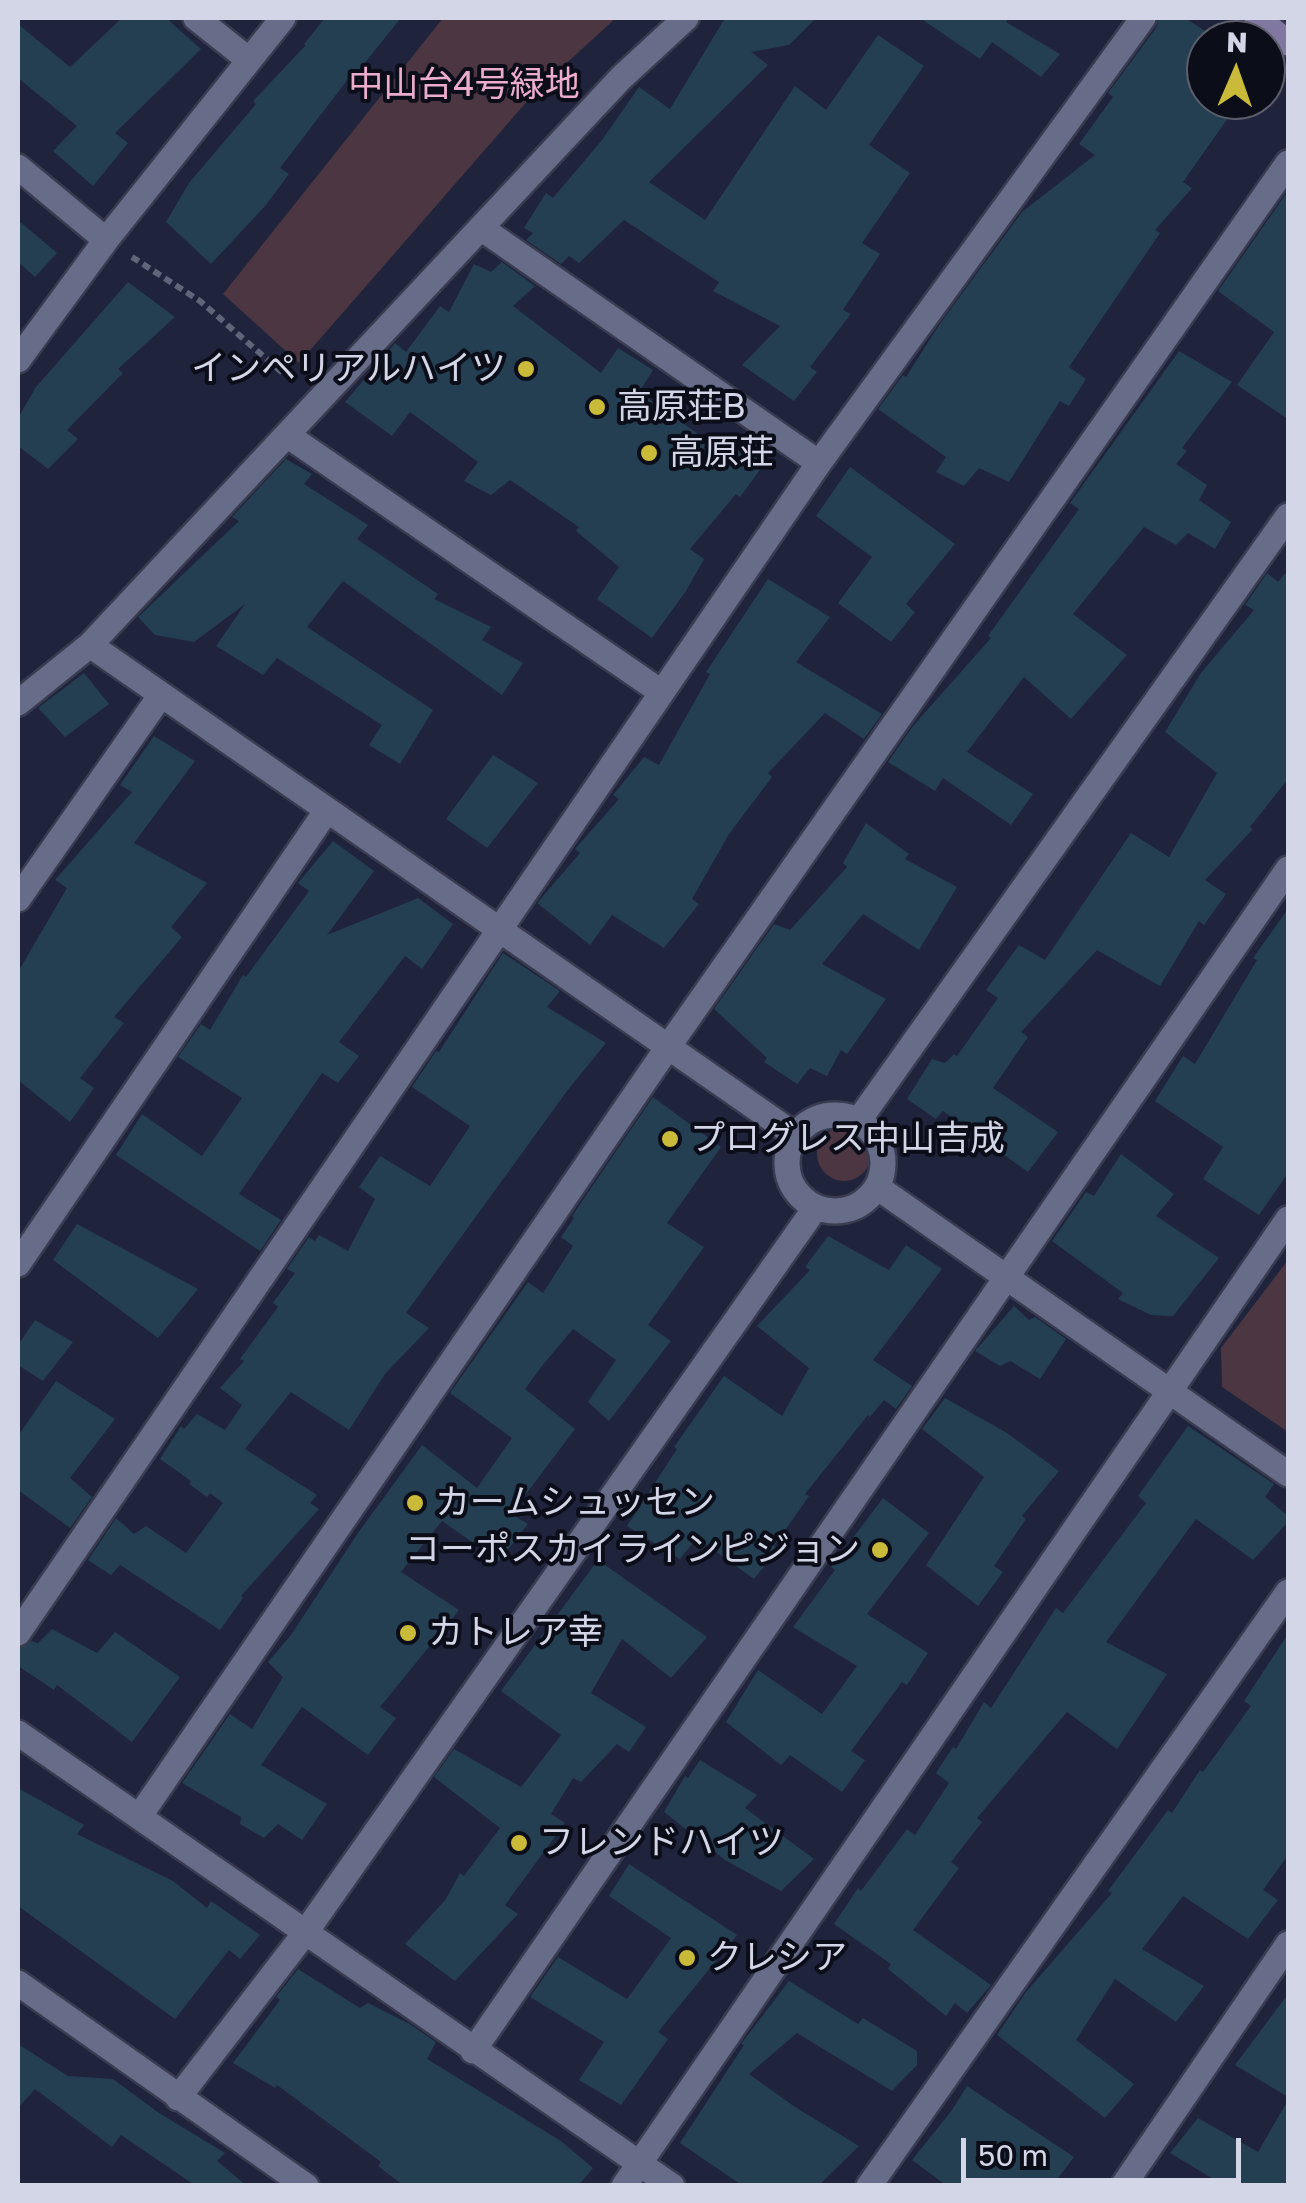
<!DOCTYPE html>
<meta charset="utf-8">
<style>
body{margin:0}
#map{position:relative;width:1306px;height:2203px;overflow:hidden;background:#1f233b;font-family:"Golos Text",sans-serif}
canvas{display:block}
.frame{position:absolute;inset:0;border:20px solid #d2d6e6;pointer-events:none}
.north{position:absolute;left:1186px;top:20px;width:100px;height:100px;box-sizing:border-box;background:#0b0d18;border:2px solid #5b5d6a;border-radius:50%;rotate:2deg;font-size:28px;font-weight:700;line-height:40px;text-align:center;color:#d2d6e6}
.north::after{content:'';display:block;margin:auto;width:35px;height:45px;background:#caba3a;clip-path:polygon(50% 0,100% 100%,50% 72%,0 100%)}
.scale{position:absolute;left:961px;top:2138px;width:280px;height:45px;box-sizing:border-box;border:5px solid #d2d6e6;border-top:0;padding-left:12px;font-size:30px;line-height:35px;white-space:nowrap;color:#d2d6e6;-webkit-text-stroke:8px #0b0d18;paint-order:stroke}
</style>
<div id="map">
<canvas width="1306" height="2203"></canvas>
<div class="frame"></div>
<div class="north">N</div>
<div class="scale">50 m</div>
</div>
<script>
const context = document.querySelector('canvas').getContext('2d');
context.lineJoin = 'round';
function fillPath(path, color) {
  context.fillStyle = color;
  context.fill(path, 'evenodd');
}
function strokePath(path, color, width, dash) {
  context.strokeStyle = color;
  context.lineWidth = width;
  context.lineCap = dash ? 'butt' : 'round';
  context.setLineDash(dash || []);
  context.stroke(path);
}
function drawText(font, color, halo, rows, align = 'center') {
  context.font = font + ' "Golos Text","Noto Sans JP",sans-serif';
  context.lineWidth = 8;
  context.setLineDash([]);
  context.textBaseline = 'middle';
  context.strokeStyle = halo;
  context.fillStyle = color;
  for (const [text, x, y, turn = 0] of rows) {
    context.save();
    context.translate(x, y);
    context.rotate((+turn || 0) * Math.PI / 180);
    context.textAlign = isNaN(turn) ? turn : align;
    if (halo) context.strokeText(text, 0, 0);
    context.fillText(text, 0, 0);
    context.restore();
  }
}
fillPath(new Path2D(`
 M443,18H616L537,90L299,363L223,294Z
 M817 1154a27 27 0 1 1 54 0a27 27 0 1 1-54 0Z
 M1288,1260V1432L1222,1387L1221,1348Z`), '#4b3641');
fillPath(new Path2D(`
 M122,18H166L201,49L115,133L128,143L93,186L53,151L77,126L18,78V24L70,67Z
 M325,18H401L350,81L348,79L280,168L289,174L266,205L211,264L166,222L189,183L256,104L253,101L306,45L304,44Z
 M725,18H816L789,45L751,52L768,65L649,182L705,220L795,86L826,110L878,35L924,66L869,145L910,173L862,243L880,254L843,310L851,314L810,367L817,372L794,401L742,365L780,326L713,291L719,282L624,220L579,263L569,256L561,264L526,240L533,233L524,228L546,193L553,198L602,140L639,87L670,109Z
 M920,18H1009L1006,22L1060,54L1041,77L992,42L980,59Z
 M1159,18H1185L1213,36L1206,40V100H1232L1221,114L1228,118L1183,182L1192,188L1155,230L1160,233L1069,367L1086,379L1069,406L1060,401L1009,482L979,468L964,486L936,472L946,457L878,409L903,375L906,377L939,325L1022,212L1095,155L1079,144L1113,97L1108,93L1156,28Z
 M1288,191V419L1237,385L1274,332L1218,291Z
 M18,220L57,253L35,277L18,262Z
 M502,262L535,286L513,306L601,373L618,348L653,370L639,392L722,451L733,440L765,463L740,497L736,494L690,549L704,559L686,591L652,638L597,599L619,567L576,531L579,527L510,480L491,495L464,481L478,462L410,412L392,436L345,402L395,343L406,352L440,306L449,312L474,264L491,272Z
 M128,282L175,317L118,369L123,373L67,430L78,439L48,469L18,446V418L36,387Z
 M1179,351L1232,382L1182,448L1187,451L1176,464L1207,485L1199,500L1231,522L1215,549L1188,533L1176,545L1144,527L1073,614L1127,655L1071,719L1024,677L967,752L1033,794L1011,825L943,778L935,791L888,762L913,726L991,638L988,636L1079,509L1070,503Z
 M286,459L312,474L304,484L368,525L357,539L438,594L434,599L491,627L482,640L523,663L502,695L343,581L307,627L433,710L400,764L369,745L382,725L277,658L263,675L216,646L245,604L194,642L155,635L138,617L239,521L232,517Z
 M850,467L955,544L906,604L915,612L891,642L838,603L872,557L816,516Z
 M1288,570V779L1250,827L1253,829L1205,880L1226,894L1204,925L1199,921L1160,986L1097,950L1021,1032L1028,1037L993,1088L1058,1132L1028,1172L943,1111L936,1119L907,1099L932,1059L945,1063L954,1054L957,1056L998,998L986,990L1019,945L1045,960L1131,833L1169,857L1217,773L1165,732L1201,673L1254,610L1245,605L1267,573L1278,582Z
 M768,579L830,617L796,662L882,714L864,739L825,713L768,773L772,777L729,834L692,899L699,904L664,948L612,915L590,945L537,903L580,853L575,849L619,799L613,795L644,757L659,765L710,674L706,672Z
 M84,673L109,704L65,737L38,708Z
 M154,736L195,761L134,843L207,883L171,927L182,937L114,1017L124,1023L80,1078L94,1088L70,1122L18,1080V972L67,888L55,880L132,792L120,785Z
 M493,755L538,783L487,848L446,819Z
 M866,823L909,854L905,859L957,887L919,950L863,914L822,964L886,999L847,1054L841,1050L827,1076L810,1068L797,1084L764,1062L767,1058L714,1009L774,924L790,930L847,867L843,863Z
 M333,841L374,871L327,935L418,898L453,924L422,969L405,956L339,1042L359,1056L338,1083L322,1073L239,1194L281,1220L260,1251L116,1155L142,1114L202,1156L242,1098L178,1057L201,1024L210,1030L243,975L246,977L309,891L298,883Z
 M1288,909V1173L1259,1215L1203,1179L1223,1147L1155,1101L1183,1056L1195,1064L1257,960L1253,958Z
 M503,953L560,991L547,1007L606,1043L567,1091L406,1313L429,1328L385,1374L349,1430L291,1392L245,1449L317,1495L310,1503L319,1509L241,1596L243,1598L220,1630L120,1565L111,1575L88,1560L116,1518L134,1534L146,1526L186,1553L223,1503L210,1493L207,1497L189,1484L191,1481L160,1459L181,1426L184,1429L197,1414L225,1430L242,1405L220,1388L244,1361L240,1359L278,1307L273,1303L295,1273L287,1269L309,1237L315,1241L319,1235L348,1251L375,1199L359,1187L380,1156L430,1186L470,1126L412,1087L436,1051L439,1052Z
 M653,1097L721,1147L667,1223L704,1247L648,1325L671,1341L609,1421L588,1402L616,1360L573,1329L542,1366L525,1389L575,1429L511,1514L528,1524L499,1561L442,1521L401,1572L459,1610L380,1707L396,1718L368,1755L302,1707L261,1765L327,1804L302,1840L278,1824L264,1838L240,1824L241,1817L182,1783L230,1714L252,1729L283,1677L268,1662L291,1635L358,1533L422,1445L477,1488L512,1438L450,1393L528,1282L543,1293L573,1246L561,1237L574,1218L572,1216Z
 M1121,1154L1174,1194L1156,1216L1219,1258L1173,1316L1151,1315L1118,1299L1123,1293L1052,1241L1086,1192L1094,1196Z
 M77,1224L198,1289L158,1338L53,1260Z
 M828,1236L889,1270L906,1245L942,1269L873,1360L912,1386L896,1409L884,1400L870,1417L868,1415L805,1494L809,1496L774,1546L778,1549L754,1579L697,1538L680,1559L627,1526L677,1449L674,1447L724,1376L782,1416L809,1368L757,1326L810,1270L805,1267Z
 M1014,1306L1029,1320L1035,1317L1066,1339L1040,1379L1010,1361L1000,1366L975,1351Z
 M35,1320L73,1342L43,1381L18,1365V1345Z
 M56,1381L115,1419L70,1478L92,1497L70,1528L18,1490V1436Z
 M945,1398L1007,1433L1059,1471L1022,1516L1026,1519L994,1566L1003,1572L978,1606L926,1565L984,1477L922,1429Z
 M1188,1426L1274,1484L1265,1497L1288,1516V1522L1253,1560L1196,1519L1106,1642L1167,1674L1117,1749L1067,1712L977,1818L982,1822L951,1862L959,1868L913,1930L991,1985L967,2013L955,2003L946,2016L888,1969L891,1964L834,1924L858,1888L861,1891L907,1829L915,1835L949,1783L936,1773L953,1747L956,1749L984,1702L991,1708L1056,1608L1063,1613L1146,1503L1138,1496Z
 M883,1498L929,1533L867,1614L928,1653L907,1685L902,1682L851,1751L865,1760L842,1792L790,1755L781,1765L726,1722L758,1670L822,1714L857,1666L793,1627L835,1570L831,1567Z
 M598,1560L707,1637L671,1678L622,1639L591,1693L646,1727L629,1752L617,1744L581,1782L573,1778L551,1814L565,1823L505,1905L518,1914L455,1981L405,1944L446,1899L460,1873L464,1876L500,1828L434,1777L454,1749L521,1787L561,1735L501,1691Z
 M52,1629L97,1653L115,1632L180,1677L132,1742L57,1685L54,1690L18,1666V1649L32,1641L38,1643Z
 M1288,1634V1855L1263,1890L1278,1900L1248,1939L1183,1896L1142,1949L1204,1986L1176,2022L1115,1979L1076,2040L1134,2084L1105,2118L997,2035L1026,1992L1112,1893L1108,1891L1168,1810L1172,1813L1200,1770L1203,1772L1251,1706L1244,1701Z
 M700,1760L757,1795L745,1808L814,1859L781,1891L725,1860L664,1812L685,1776L688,1778Z
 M18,1788L84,1825L77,1834L173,1881L207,1908L211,1901L260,1935L240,1959L229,1950L175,2019L18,1906Z
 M629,1864L737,1935L658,2032L668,2039L621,2105L579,2080L604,2042L530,1997L558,1957L627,1999L671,1938L609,1896Z
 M298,1969L360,2008L368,2003L408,2023L436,2042L427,2059L561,2141L593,2168L578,2186H404L378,2166L381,2162L277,2085L275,2088L233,2063L280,2000L276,1997Z
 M789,1981L858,2024L863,2018L917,2051V2065L892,2091L797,2033L749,2074L795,2107L859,2146L818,2186H743L680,2143L744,2045L741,2044Z
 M1288,1994V2097L1235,2065Z
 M18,2044L68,2076L113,2079L159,2113L225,2153L217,2161L247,2186H196L121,2135L112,2147L35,2089L18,2108Z
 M967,2086L1074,2157L1052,2186H947L912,2160L952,2110Z
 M1288,2100V2186H1225L1170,2153L1198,2118L1258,2152Z`), '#253f52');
const street = new Path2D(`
 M196,18L249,60
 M18,167L106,240
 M481,228L819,463
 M18,360L106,240L283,18
 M287,435L661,692
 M90,645L795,1135
 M18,703L90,645L621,78L686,18
 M18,899L161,695
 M787 1163a48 48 0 1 1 96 0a48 48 0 1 1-96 0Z
 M859,1120L1288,516
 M877,1187L1288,1474
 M18,1264L327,810
 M18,1633L819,463L1143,18
 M18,1733L672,2186
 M139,1817L668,1047L1288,163
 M18,1983L306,2186
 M473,2051L1288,869
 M178,2098L305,1933L816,1207
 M624,2186L1288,1219
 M869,2186L1288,1592
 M1123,2186L1288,1944`);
const secondary = new Path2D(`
 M1257,18L1288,43`);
strokePath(street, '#393c50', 30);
strokePath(secondary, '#393c50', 30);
strokePath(new Path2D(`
 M132,257L200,301L285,375`), '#61657a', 6, [8, 5]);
strokePath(street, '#676c89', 25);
strokePath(secondary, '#8078a0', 25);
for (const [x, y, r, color] of [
 [526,369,10,"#caba3a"],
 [597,407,10,"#caba3a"],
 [649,453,10,"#caba3a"],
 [670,1139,10,"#caba3a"],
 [415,1503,10,"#caba3a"],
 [880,1550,10,"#caba3a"],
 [408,1633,10,"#caba3a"],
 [519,1843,10,"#caba3a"],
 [687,1958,10,"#caba3a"]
]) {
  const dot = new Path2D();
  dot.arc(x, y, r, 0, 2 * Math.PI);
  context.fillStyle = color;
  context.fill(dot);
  strokePath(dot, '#0b0d18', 4);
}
drawText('35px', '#ecadcd', '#0b0d18', [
 ["中山台4号緑地",464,85]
]);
drawText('35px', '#d2d6e6', '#0b0d18', [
 ["インペリアルハイツ",506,369,"right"],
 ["高原荘B",617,407],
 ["高原荘",669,453],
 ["プログレス中山吉成",690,1139],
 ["カームシュッセン",435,1503],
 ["コーポスカイラインピジョン",860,1550,"right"],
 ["カトレア幸",428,1633],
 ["フレンドハイツ",539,1843],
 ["クレシア",707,1958]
], 'left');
</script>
